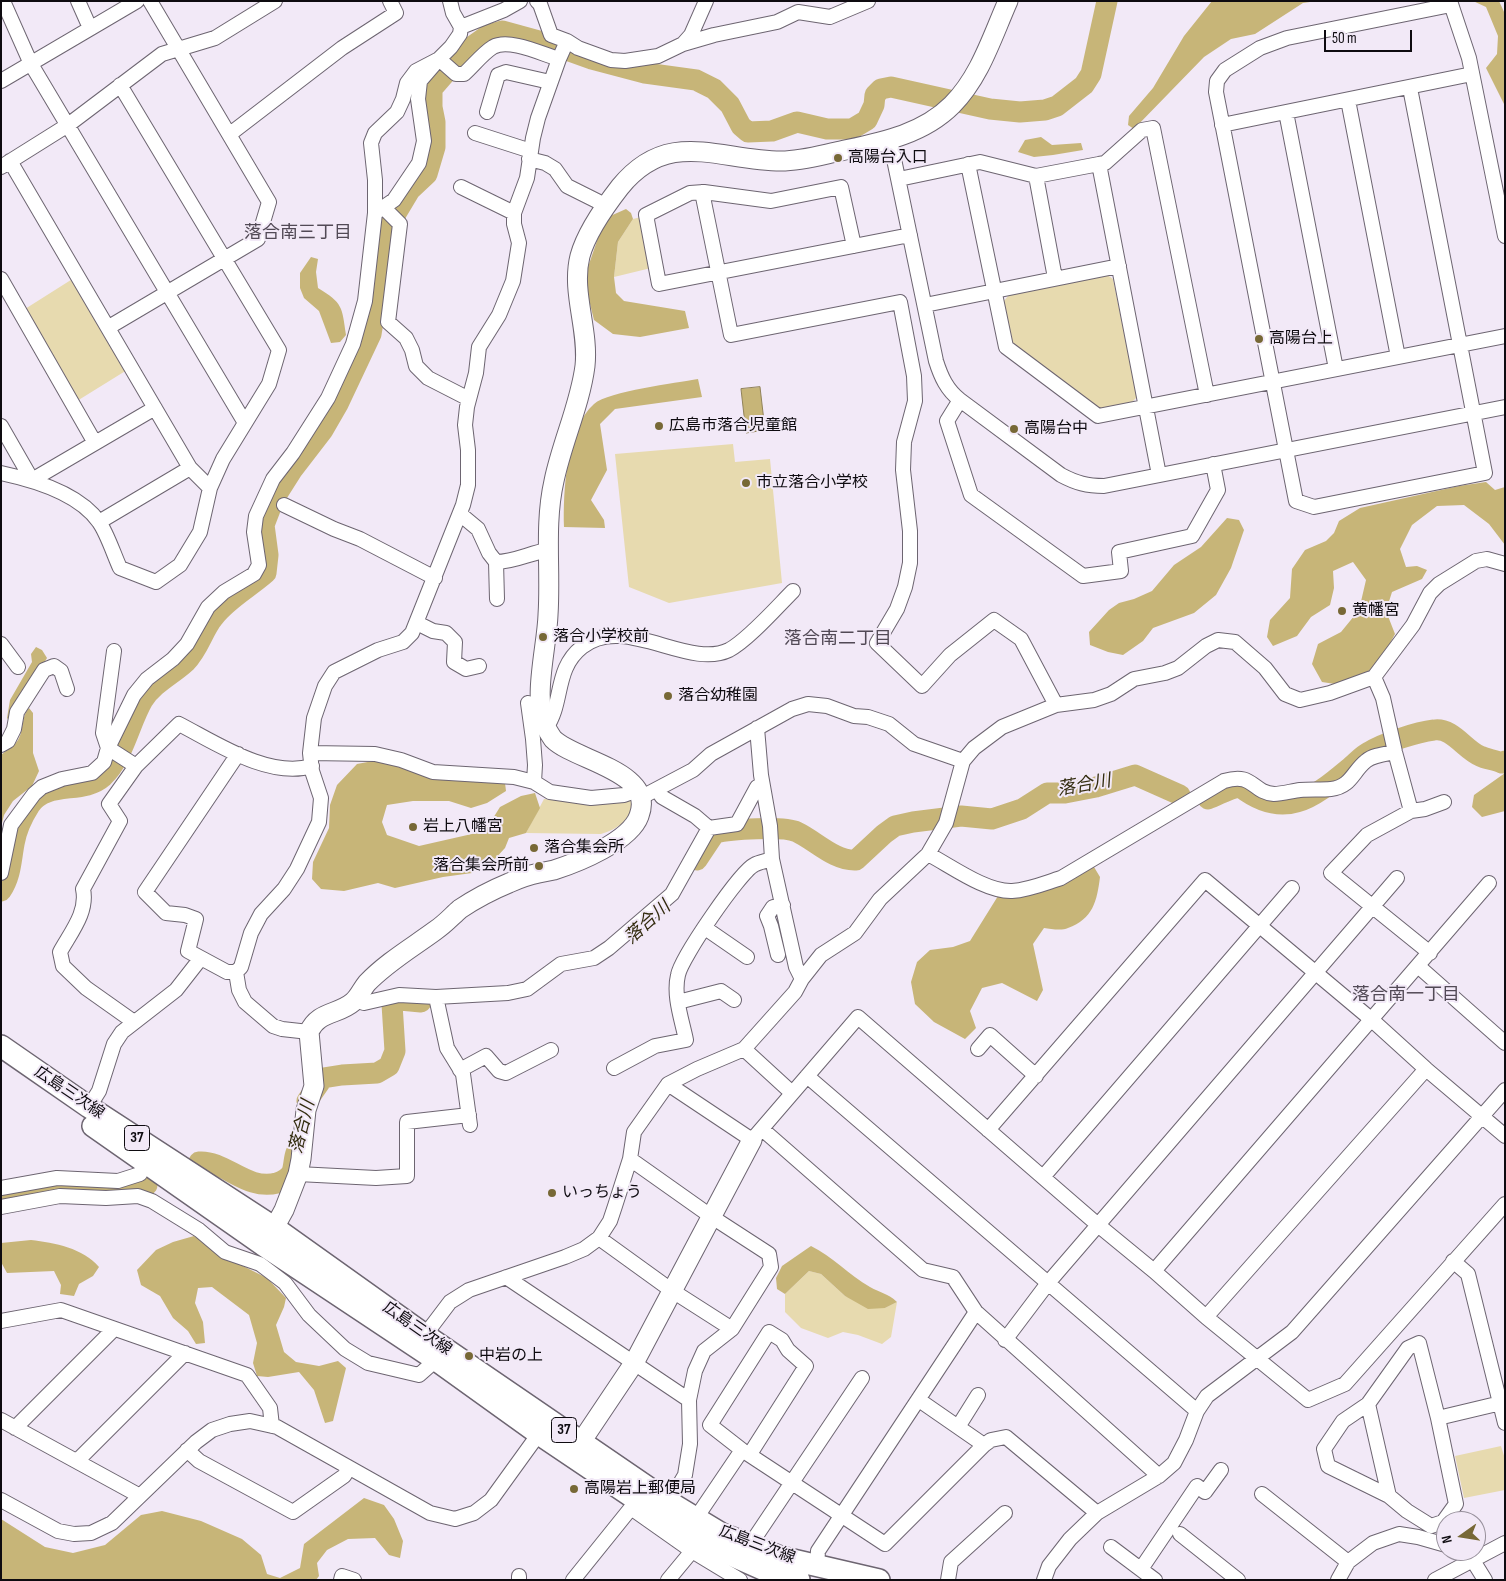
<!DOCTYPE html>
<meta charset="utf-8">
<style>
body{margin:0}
#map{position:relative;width:1506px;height:1581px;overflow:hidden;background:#f2e9f7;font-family:"Sofia Sans Condensed",sans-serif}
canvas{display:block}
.frame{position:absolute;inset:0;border:2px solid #0e0b10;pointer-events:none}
.north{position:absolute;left:1436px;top:1511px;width:50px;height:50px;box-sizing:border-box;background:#f2e9f7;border:1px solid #97909b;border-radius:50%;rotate:257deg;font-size:14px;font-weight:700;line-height:20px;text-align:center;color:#0e0b10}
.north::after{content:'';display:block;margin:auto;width:18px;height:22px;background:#776836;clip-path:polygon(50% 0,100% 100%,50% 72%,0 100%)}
.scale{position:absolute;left:1324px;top:30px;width:88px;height:22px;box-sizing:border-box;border:2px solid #0e0b10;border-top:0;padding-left:6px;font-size:15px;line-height:18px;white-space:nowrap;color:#0e0b10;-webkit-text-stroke:4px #f2e9f7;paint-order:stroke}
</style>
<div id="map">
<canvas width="1506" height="1581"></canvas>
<div class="frame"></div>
<div class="north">N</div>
<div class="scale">50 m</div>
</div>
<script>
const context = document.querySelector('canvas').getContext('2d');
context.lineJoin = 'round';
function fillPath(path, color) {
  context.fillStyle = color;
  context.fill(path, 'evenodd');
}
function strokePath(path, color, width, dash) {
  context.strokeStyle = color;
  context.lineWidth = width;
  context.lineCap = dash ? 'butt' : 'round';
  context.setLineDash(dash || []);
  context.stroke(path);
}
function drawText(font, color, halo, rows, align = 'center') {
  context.font = font + ' "Sofia Sans Condensed","Noto Sans JP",sans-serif';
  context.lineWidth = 4;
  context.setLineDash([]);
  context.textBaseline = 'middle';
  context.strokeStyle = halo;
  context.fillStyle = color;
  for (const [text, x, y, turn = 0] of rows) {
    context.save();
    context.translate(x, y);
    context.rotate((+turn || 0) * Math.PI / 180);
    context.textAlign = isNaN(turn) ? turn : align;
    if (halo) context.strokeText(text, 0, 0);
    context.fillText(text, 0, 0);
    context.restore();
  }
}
fillPath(new Path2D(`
 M641,217L651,268L614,277L618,242L633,219Z
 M1106,274L1113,279L1137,397L1131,403L1103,409L1097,408L1011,343L1002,303L1009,295Z
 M74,278L127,370L77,401L25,309Z
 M733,444L735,462L770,459L782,583L669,603L629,587L615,454Z
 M544,799L593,804L631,801C633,820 617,829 601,834L526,833Z
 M809,1271L821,1274L845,1296L885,1308L897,1302L891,1337L882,1344L858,1335L843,1332L828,1338L801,1328L785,1312V1294Z
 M1501,1446L1505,1459V1490L1464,1498L1455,1456Z`), '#e7daaf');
fillPath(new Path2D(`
 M1212,1H1317L1303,3L1255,34L1231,39L1204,57L1134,129L1128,125L1129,116L1153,88L1184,36Z
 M1473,1H1499L1505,14V106L1486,68L1497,54L1498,36L1486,7Z
 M1041,137L1052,145L1081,143L1083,150L1053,155L1034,157L1018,152L1025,140Z
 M626,209L631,213L633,219L618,242L614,277L616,293L624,301L685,311L689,328L640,337L613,334L594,320L587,292L588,267L599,235L608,217Z
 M311,257L318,259L316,272L318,288C343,303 342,307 346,335L340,342L331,343L319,311L304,298L300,288V273Z
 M698,379L702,397L615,409L600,424L607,470L591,500L604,520L605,528L564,527C563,492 566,429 594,404C609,391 676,383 698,379Z
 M1486,482L1495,490L1505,487V545L1489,524L1464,505L1437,506L1412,525L1400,549L1406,567L1417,566L1427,570L1422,579L1392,592L1386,611L1395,634L1381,660L1365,674L1335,684L1322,682L1312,664L1318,644L1341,632L1359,610L1366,580L1353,562L1333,571L1334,588L1330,605L1311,617L1297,636L1273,646L1267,637L1270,620L1290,598L1292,569L1305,550L1326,541L1334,533L1339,521L1360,508L1459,486Z
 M1227,518L1239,520L1244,530L1231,568L1216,595L1194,613L1153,628L1143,641L1123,655L1108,652L1090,645L1089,632L1109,610L1119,603L1134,599L1152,591L1174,565L1201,547Z
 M36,647L42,650L47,658L9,720L7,718L10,700L32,662L31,654Z
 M29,708L33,713V753L39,771L32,786L13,801L4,815L1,827V755C7,750 16,745 19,738C24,728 21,717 29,708Z
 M373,761L397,763L505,783L506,791L487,803L471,808L449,801H413L387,805L382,822L387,835L419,846L485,831L500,807L521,796L535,793L540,808L526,833L509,838L505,848L493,861L472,873L443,877L395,888L378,883L344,891L321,889L312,879L313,862L329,828L330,805L337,785L357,764Z
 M1505,773V811L1482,817L1472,807L1474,795Z
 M1094,867L1100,877C1097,901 1093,919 1068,928C1062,931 1051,929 1044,928L1033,944L1043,990L1037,1001L1002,983L982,988L970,1011L976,1028L965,1039L934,1022L915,1004L911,982L917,962L930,950L953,947L970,941L998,896L1080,870Z
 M194,1236L235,1262L267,1278L286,1298L284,1307L276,1325L284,1352L296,1362L319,1366L338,1361L346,1368L333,1421L325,1423L314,1390L299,1372L268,1377L257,1376L253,1363L257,1343L249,1315L212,1287L198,1288L195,1303L203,1322L205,1343L196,1344L188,1331L173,1318L160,1296L141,1285L137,1270L156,1250L173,1242Z
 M31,1240C55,1243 83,1248 99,1267L93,1276L79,1284L74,1296L60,1294L61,1285L54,1271L7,1273L1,1262V1243Z
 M811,1246C832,1256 849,1275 870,1287C880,1293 888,1293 897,1302L885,1308L868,1309L845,1296L821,1274L809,1271L785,1294L777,1289L776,1278L782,1266Z
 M364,1498L384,1505L394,1519L403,1541L400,1558L389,1555L375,1538L348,1539L327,1550L317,1563L319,1576L316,1580H1V1519L45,1547L73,1553L105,1545L141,1515L162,1511L201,1521L242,1539L261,1555L267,1574L280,1578L300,1568L304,1544Z`), '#c7b578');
const water = new Path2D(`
 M760,387L765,430L746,433L741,389Z`);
fillPath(water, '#c7b578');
strokePath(water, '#908259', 1);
strokePath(new Path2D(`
 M1208,799C1219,795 1229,788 1240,787C1284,821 1312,799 1348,769C1355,764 1361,756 1369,752C1383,743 1417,732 1434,730C1452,727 1465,750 1480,756C1486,759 1495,760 1502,763L1505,761
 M697,860L715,833C730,829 784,826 797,832C816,841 834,861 856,860L884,834L895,826L913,822L961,816L992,819L1022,809L1047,793H1065L1096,787L1135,775L1180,795
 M1,891C11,876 11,860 14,844C16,831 23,816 30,805C47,780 83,795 103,777C124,757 129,724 143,700C154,683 172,675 186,662C199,649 203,630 214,617C228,599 249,588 266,573L268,555L264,525L274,499L293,469L323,430L338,404L371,334L389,225L410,190L427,174L435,147V122L432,107V89L464,52L488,35L502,31L553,45L592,59L645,73L696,80L714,89L730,105L741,126L748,132L772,131L797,122L827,129H852L867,120L874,105L875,95L881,89L891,87L990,109L1020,112L1045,110L1057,106L1084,85L1091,74L1107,1
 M307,1101L323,1078L342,1075L377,1073L389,1066L395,1051L392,1004L400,1000L421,1002
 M199,1162C225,1160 246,1191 277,1183C283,1181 289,1178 292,1172C294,1166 294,1158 296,1153
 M1,1198L65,1186L123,1191L147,1185`), '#c7b578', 21);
const street = new Path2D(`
 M3,1L31,64L245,423
 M78,1L90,28
 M450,1L453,13L461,27L504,10L520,1
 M537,1L540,4L551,35L567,41
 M1450,1L1469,58L1505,236
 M683,44L691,35L706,1
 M1,81L137,1
 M1410,88L1485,473L1314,507L1296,501L1216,92L1217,81L1225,70L1260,48L1287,38L1451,5
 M1348,100L1398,357
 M487,112L498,75L506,72L550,82
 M1286,112L1336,369
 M1222,125L1472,74
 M475,133L531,151
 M230,134L342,48L396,13L390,1
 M890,140L936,361C941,377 947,390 960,400L1061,475C1076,483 1087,486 1104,486L1505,407
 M529,159L545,163L555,169L567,186L607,206
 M10,161L190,468L210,488
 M968,164L1006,347L1098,416L1505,336
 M1099,164L1159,475
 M1,167L68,125L162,54L215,38L275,1
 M1036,176L1055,278
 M899,179L980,162L1036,176L1099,164L1105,163L1142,130L1153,128L1207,395
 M461,187L514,213
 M702,192L731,335L900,302L914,376L915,401L904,442L903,470L910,531V563L905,587L897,609L877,643L922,686L950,655L994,620L1021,639L1056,705
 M383,207L400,224L388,322L406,338L412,350L416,366L428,378L469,399
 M375,213L394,200L419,163L424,141L418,99L420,81L439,59L456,74H464C473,66 483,53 493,47C509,38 542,54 559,59
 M854,246L841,187L771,201L704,192L690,193L646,215L659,284L910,235
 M1,279L95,443
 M925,305L1119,266
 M109,327L258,239L269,202L150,1
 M960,400L947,421L971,495L1083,576L1121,571L1119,552L1192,536L1218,490L1213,464
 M1,426L32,480L155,408
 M1,473C34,480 79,493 99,522C107,533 114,555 120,568L156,582L180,565L200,532L210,488L223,459L269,384L279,350L120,85
 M284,505L334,529L360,539L435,578
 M460,514L478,529L489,553L496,562C514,562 530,553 548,550
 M99,522L190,468
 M496,562L497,599
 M417,623L433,631L446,633L455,642L454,662L466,669L479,666
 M1,644L18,667
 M114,651L103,733L108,748L136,766
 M1374,677L1383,698L1395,752L1411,811
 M528,703L533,739L535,765L534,782
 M546,728C564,702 554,669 582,647C624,613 688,670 729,650C748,640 777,607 793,591
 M757,728L761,775L770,826L772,859L796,967L802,979
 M1,745L8,741L14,729L17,712L44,670L54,666L61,671L67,689
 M310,753L375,754L401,760L433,772L514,777L534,782L550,792L591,798L624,795L638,790
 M238,754L145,892L166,913L185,915L196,919L188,951L227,972H236L241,967L251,933L261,914L284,889L297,869L319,822L321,798L312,771L310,753L314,718L325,686L334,672L378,650L403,642L412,633L463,505L468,485V450L465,425L467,407L476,373L479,347L499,315L513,281L519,243L514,224V213L527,178L533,138L538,118L559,59L567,41L578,48L611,60L625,61L658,56L683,44L714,35L777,22L798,12L830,17L868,1
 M657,790L662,797L695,816L709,828
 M640,798L693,770L711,754L792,709L808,704L827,706L854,716L868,717L889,724L914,744L963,761
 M928,854C951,866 986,892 1012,891C1029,890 1045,883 1061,878L1224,781C1254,772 1251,792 1274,794C1282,794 1292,791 1300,790C1310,789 1321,790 1331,789C1351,787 1353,771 1366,761C1373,755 1385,754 1395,752
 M1,873L11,825L34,794L42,787L62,779L92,773L104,762L108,748L134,695L147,679L173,659L187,644L208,607L224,592L254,574L259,565L254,532L256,516L273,479L293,453L328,398L353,344L365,301L375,213V180L371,143L375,133L397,112L403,99L407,83L416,71L439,59L451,47L460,34L461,27
 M705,928L747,957
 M1430,953L1331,873L1367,835L1411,811L1425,809L1444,802
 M778,955L771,926L767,916L773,907L783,905
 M1418,966L1505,1043
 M236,972L239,990L245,1002L273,1026L282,1029L309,1032
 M436,997L447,1048L463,1074L470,1125
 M355,1000L364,1003L399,995L436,997L508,993L527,989L561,964L594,958L609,948L672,894L709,828L737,824L757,787L762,784
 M678,1002L721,991L734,1000
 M134,1022L86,988L63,966L60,952C71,932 88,912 83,889L120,821L109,804L136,766L179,724C216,743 269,779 312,766
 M744,1049L792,1093
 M978,1049L990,1035L1036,1076
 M614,1068L655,1046L686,1040C682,1020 673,996 678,975C681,958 740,872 754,865C759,862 767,861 772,859
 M460,1070L486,1056L499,1071L506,1073L551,1050
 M807,1076L1197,1411
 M668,1084L752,1140L858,1017L1098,1225L1154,1271L1206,1317L1308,1400L1345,1384L1505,1204
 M89,1107L99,1091L114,1044L122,1032L176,990L201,958
 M762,1129L923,1270L953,1277L976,1312L1159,1476
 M988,1130L1205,880L1372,1020L1426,1069L1505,1136
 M630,1159L712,1217L769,1254L771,1267L732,1329L704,1351L695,1371L689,1400L690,1444L685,1475L669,1502
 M298,1174L376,1178L407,1176V1122L469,1115
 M1043,1177L1292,888
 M1,1188L57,1178L118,1181L140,1174L149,1156
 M1,1207L60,1196L106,1198L138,1196L152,1201L199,1230L225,1252L260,1264L285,1283L309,1315L345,1349L368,1363L419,1375L436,1360
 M599,1238L671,1290L732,1329
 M1453,1261L1468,1274L1505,1423
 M1154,1271L1489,883
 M506,1277L689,1400
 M1206,1317L1426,1069
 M1,1321L61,1310L247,1375L270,1408L272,1426
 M425,1335L450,1302L469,1290L565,1257L584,1249L599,1238L610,1221L615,1206L630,1159L634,1132L668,1084L697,1069L744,1049L795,992L802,979L821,955L855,933L880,899L928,854L946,823L963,761L974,748L1002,727L1056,705L1094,700L1111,694L1134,679L1165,673L1178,668L1206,646L1218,640L1235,642L1265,668L1285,694L1300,700L1330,693L1374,677L1413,625L1430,593L1439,584L1476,561L1487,559L1505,564
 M1005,1340L1048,1283L1397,878
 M919,1400L984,1445
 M1368,1404L1343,1421L1324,1449L1328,1466L1389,1496L1407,1511L1431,1526L1443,1522L1456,1504L1438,1418L1505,1402
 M1,1420L140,1496
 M958,1427L978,1395
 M15,1428L114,1329
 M187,1450L199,1461L293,1512L344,1476L349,1468
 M750,1454L806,1366L788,1350L782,1340L769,1332L710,1425L742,1450L885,1544L984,1445L991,1440L1006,1437L1097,1513
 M77,1461L185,1353
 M1262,1494L1348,1562
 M1389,1496L1368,1404L1408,1348L1419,1343L1438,1418
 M1,1500L58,1531L74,1534L91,1533L112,1523L196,1442L212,1430L230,1424L250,1421L277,1427L430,1513L455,1519L474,1513L491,1500L543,1428
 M631,1508L692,1551L740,1580
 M696,1518L742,1450
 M1180,1534L1238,1580
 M750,1545L862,1378
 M1111,1547L1155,1580
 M1458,1551L1472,1559L1485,1580
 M817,1566L818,1551L976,1312
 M1141,1569L1197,1486L1205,1492L1221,1470
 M341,1580L342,1576L354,1580
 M519,1580V1576
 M573,1580L635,1503
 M668,1580L692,1551
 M948,1580L951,1562L1005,1513
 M1044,1580L1049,1566L1070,1539L1097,1513L1159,1476L1174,1463L1186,1440L1197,1411L1207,1396L1292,1332L1505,1090
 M1338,1580L1348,1562L1373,1543L1399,1534L1418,1537L1446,1545
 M1435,1580L1505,1543`);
const secondary = new Path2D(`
 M268,1239L284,1210L298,1174L301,1159L306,1110L314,1086L309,1032C318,1011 338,1015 353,1002C359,997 362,989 367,983C387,962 413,947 436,930C445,924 452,916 460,909C475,899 492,890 509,883C518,879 529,875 539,873C544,872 549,871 554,870C579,862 630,841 639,816C656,771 575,761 553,739C551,736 546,728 545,725C533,696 547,646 548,615C551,570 544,525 554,481C562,442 580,405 585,366C589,329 571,292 580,256C586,234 606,205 620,187C669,127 719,161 781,161C800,161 818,156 836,152C877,143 921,136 952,105C980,77 992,37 1008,1
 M573,1454L634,1363L752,1140`);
const primary = new Path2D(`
 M1,1046L89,1107L275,1228L425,1335L669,1502L722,1534L780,1557L879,1580
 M93,1126L263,1245L436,1360L539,1434L637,1500L689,1533L726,1553L776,1575L799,1580`);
strokePath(street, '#6d6571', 16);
strokePath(secondary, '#6d6571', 21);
strokePath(primary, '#6d6571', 24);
strokePath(street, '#fff', 14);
strokePath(secondary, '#fff', 19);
strokePath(primary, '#fff', 21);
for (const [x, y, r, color] of [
 [838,158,5,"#776836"],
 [1259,339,5,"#776836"],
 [659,426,5,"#776836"],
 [1014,429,5,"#776836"],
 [746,483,5,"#776836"],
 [1342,611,5,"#776836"],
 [543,637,5,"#776836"],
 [668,696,5,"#776836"],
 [413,827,5,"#776836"],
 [534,848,5,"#776836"],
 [539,866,5,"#776836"],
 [552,1193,5,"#776836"],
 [469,1356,5,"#776836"],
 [574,1489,5,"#776836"]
]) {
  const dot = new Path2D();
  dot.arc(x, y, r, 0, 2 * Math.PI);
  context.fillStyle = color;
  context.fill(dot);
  strokePath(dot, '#f2e9f7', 2);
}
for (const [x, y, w] of [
 [137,1138,25],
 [564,1430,25]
]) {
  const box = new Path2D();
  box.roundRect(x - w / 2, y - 12.5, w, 25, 4);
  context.fillStyle = '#f2e9f7';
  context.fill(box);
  strokePath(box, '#0e0b10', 1);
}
drawText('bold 15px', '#0e0b10', null, [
 ["37",137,1138],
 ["37",564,1430]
]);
drawText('16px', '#0e0b10', '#f2e9f7', [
 ["高陽台入口",848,158],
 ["高陽台上",1269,339],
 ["広島市落合児童館",669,426],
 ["高陽台中",1024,429],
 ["市立落合小学校",756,483],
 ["黄幡宮",1352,611],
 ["落合小学校前",553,637],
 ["落合幼稚園",678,696],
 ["岩上八幡宮",423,827],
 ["落合集会所",544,848],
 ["落合集会所前",529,866,"right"],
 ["いっちょう",562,1193],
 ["中岩の上",479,1356],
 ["高陽岩上郵便局",584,1489]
], 'left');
drawText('16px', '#0e0b10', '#f2e9f7', [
 ["広島三次線",69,1093,34],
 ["広島三次線",417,1329,35],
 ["広島三次線",757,1545,21]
]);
drawText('18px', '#524a56', '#f2e9f7', [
 ["落合南三丁目",298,233],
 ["落合南二丁目",838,639],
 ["落合南一丁目",1406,995]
]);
drawText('italic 18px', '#332c0f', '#f2e9f7', [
 ["落合川",1084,786,-10],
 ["落合川",648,923,-42],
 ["落合川",303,1127,-76]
]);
</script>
